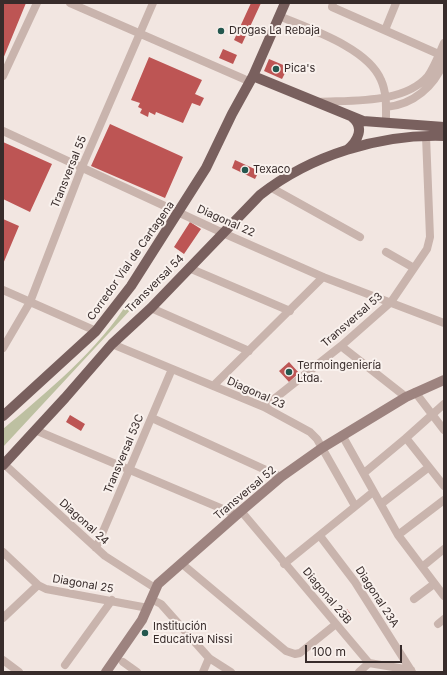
<!DOCTYPE html>
<meta charset="utf-8">
<style>
body{margin:0}
#map{position:relative;width:447px;height:675px;overflow:hidden;background:#f2e6e1;font-family:Inter,sans-serif}
canvas{display:block}
.frame{position:absolute;inset:0;border:4px solid #382c2b;pointer-events:none}
.scale{position:absolute;left:305px;top:645px;width:97px;height:18px;box-sizing:border-box;border:2px solid #382c2b;border-top:0;padding-left:5px;font-size:12px;line-height:14px;white-space:nowrap;color:#382c2b;-webkit-text-stroke:3px #f9f1ed;paint-order:stroke}
</style>
<div id="map">
<canvas width="447" height="675"></canvas>
<div class="frame"></div>
<div class="scale">100 m</div>
</div>
<script>
const context = document.querySelector('canvas').getContext('2d');
context.lineJoin = 'round';
function fillPath(path, color) {
  context.fillStyle = color;
  context.fill(path, 'evenodd');
}
function strokePath(path, color, width, dash) {
  context.strokeStyle = color;
  context.lineWidth = width;
  context.lineCap = dash ? 'butt' : 'round';
  context.setLineDash(dash || []);
  context.stroke(path);
}
function drawText(font, color, halo, rows, align = 'center') {
  context.font = font + ' Inter,sans-serif';
  context.lineWidth = 4;
  context.setLineDash([]);
  context.textBaseline = 'middle';
  context.strokeStyle = halo;
  context.fillStyle = color;
  for (const [text, x, y, turn = 0] of rows) {
    context.save();
    context.translate(x, y);
    context.rotate((+turn || 0) * Math.PI / 180);
    context.textAlign = isNaN(turn) ? turn : align;
    if (halo) context.strokeText(text, 0, 0);
    context.fillText(text, 0, 0);
    context.restore();
  }
}
fillPath(new Path2D(`
 M128,302L134,306L3,447V429C45,394 100,348 128,302Z`), '#bdc0a1');
fillPath(new Path2D(`
 M3,3H26L3,59Z
 M251,3H261L242,44L234,40Z
 M223,49L237,55L233,64L219,58Z
 M149,57L202,80L195,94L204,98L200,106L192,103L183,123L156,112L155,115L149,112L148,117L140,113L142,109L138,107L140,103L131,100Z
 M269,59L288,67L282,79L264,71Z
 M110,124L183,157L165,198L91,166Z
 M3,142L52,164L30,212L3,199Z
 M235,160L259,171L255,179L232,168Z
 M3,219L19,226L3,264Z
 M190,222L201,229L184,254L174,247Z
 M289,362L299,373L289,382L279,371Z
 M70,415L85,424L81,431L66,422Z
 M347,609L352,616L345,622L339,615Z`), '#bd5554');
strokePath(new Path2D(`
 M70,3L244,79
 M333,3L332,7L443,56
 M279,16C310,29 368,48 381,80C387,93 386,108 386,122
 M385,30L396,3
 M3,76L37,3
 M318,102C352,100 404,104 428,76C435,66 439,54 444,43
 M386,107C413,105 435,86 444,61
 M3,131L223,233L323,277L444,323
 M270,187L360,237
 M386,252L414,268
 M189,268L290,311
 M3,290L96,331
 M151,308L249,351
 M112,344L264,407L310,432L317,439L355,506
 M341,346L406,397
 M3,348L30,302L82,167L153,3
 M213,386L323,277
 M415,392L444,430
 M264,407L341,346L391,302L427,249L430,237L426,136
 M152,418L281,477
 M35,430L237,515
 M342,435L398,535L444,596
 M406,438L444,486
 M4,464L105,556L155,588
 M364,473L406,438L444,404
 M381,504L429,467
 M241,511L369,663L411,670
 M398,535L444,500
 M320,536L355,582L412,672
 M96,548L172,369
 M3,552L38,585L46,589L148,608
 M181,563L286,651L295,654L300,653L336,624
 M284,564L373,492
 M422,567L444,549
 M151,599L161,604L209,658L231,672
 M414,599L434,584
 M3,618L38,585
 M438,624L444,619
 M3,660L19,672
 M123,662L137,672
 M65,665L112,600
 M203,672L209,658
 M359,672L369,663`), '#c9b4ad', 8);
strokePath(new Path2D(`
 M106,672L142,620L158,584L241,511L281,477L322,448L406,397L444,380`), '#9d837f', 10);
strokePath(new Path2D(`
 M253,76L363,121L444,127
 M347,150C358,141 365,127 352,117
 M3,416L96,331L131,286L206,168L232,114L253,76L285,3
 M3,465L65,398L112,344L151,308L260,195C311,155 380,134 444,136`), '#79605e', 10);
for (const [x, y, r, color] of [
 [221,31,4,"#24574e"],
 [276,69,4,"#24574e"],
 [245,170,4,"#24574e"],
 [289,372,4,"#24574e"],
 [145,633,4,"#24574e"]
]) {
  const dot = new Path2D();
  dot.arc(x, y, r, 0, 2 * Math.PI);
  context.fillStyle = color;
  context.fill(dot);
  strokePath(dot, '#f9f1ed', 1.5);
}
drawText('11px', '#382c2b', '#f9f1ed', [
 ["Drogas La Rebaja",229,31],
 ["Pica's",284,69],
 ["Texaco",253,170],
 ["Termoingeniería",297,366],
 ["Ltda.",297,379],
 ["Institución",153,627],
 ["Educativa Nissi",153,640]
], 'left');
drawText('11px', '#382c2b', '#f9f1ed', [
 ["Transversal 55",69,172,-68],
 ["Diagonal 22",226,221,24],
 ["Corredor Vial de Cartagena",131,261,-55],
 ["Transversal 54",155,284,-45],
 ["Transversal 53",352,320,-41],
 ["Diagonal 23",256,393,24],
 ["Transversal 53C",124,454,-67],
 ["Transversal 52",245,493,-40],
 ["Diagonal 24",84,522,42],
 ["Diagonal 25",83,584,10],
 ["Diagonal 23B",327,596,50],
 ["Diagonal 23A",377,597,57]
]);
</script>
